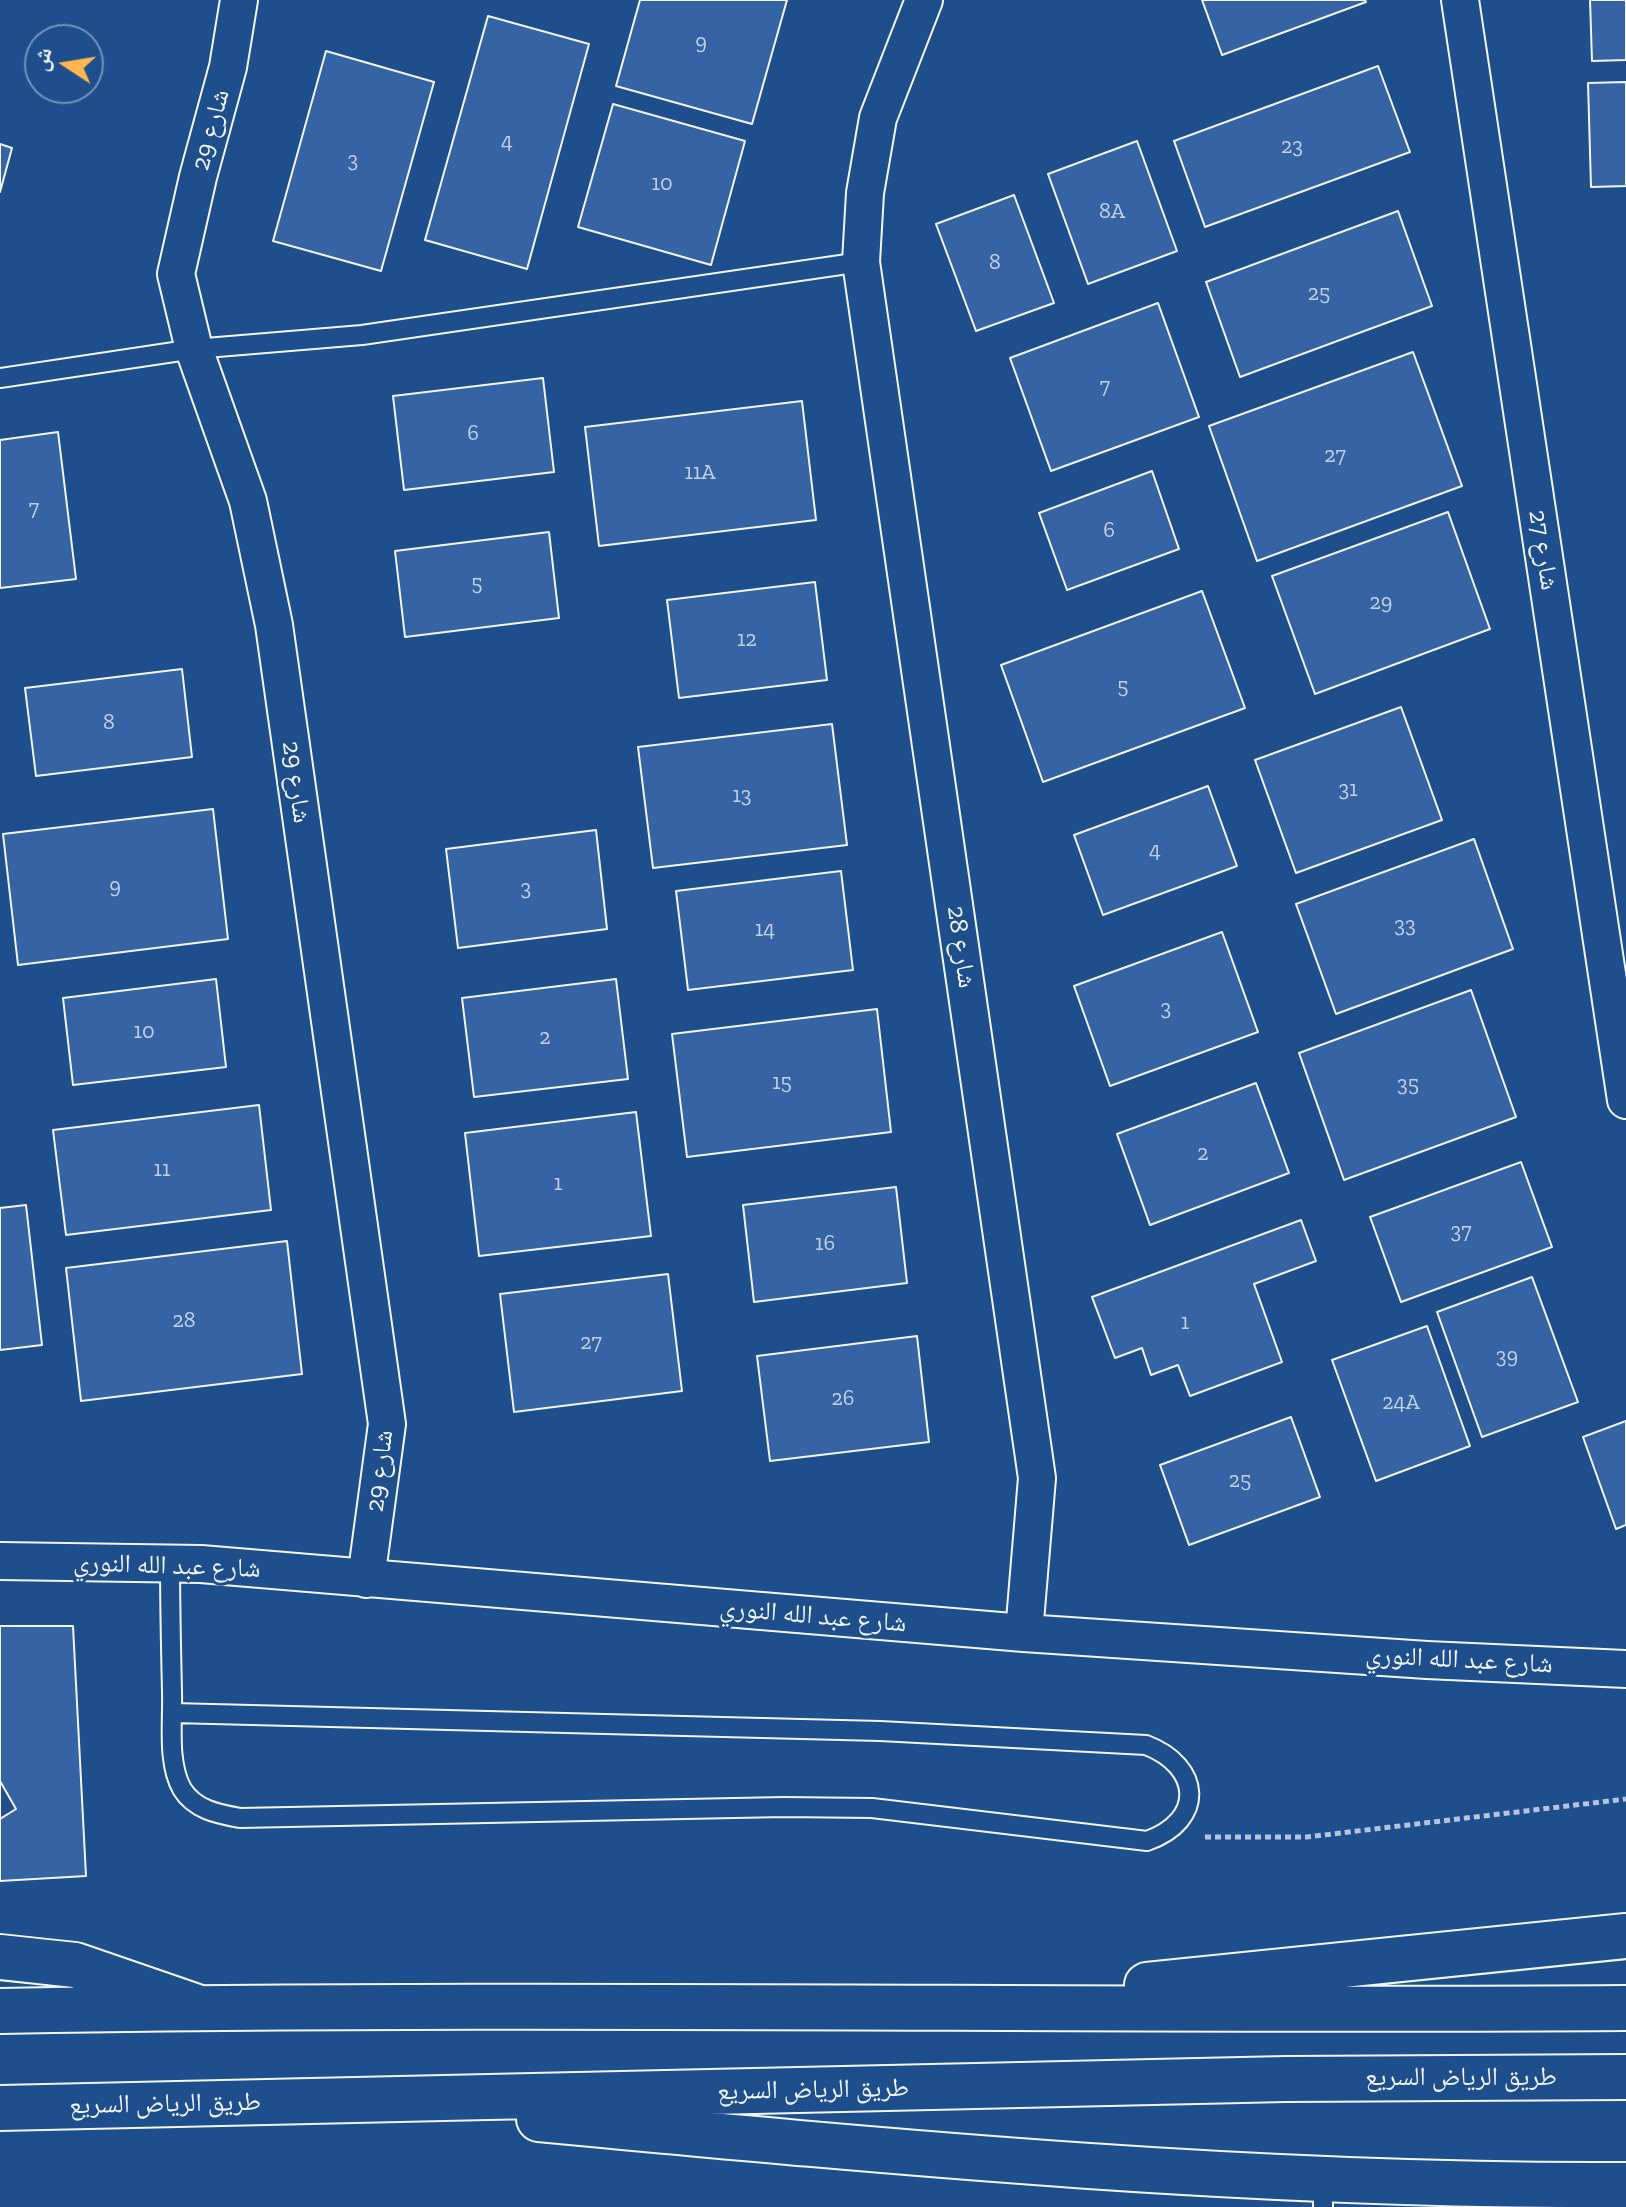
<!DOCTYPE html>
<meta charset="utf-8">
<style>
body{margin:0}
#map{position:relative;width:1626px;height:2207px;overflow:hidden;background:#1f4e8c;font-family:"Zilla Slab","Noto Naskh Arabic",serif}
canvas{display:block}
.north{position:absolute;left:24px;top:24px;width:80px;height:80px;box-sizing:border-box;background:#1f4e8c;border:2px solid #7391ba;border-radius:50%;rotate:282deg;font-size:22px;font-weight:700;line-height:32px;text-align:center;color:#f2f6ff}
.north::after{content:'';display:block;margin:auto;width:28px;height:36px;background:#ffb74d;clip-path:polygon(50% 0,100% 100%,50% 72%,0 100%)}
</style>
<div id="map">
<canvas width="1626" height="2207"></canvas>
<div class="north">ش</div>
</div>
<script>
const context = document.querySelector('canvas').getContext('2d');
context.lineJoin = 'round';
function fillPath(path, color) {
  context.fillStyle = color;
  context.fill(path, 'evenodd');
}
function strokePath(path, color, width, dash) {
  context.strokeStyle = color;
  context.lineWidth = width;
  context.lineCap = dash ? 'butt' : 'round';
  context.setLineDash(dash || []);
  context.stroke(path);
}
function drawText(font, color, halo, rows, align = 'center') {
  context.font = font + ' "Zilla Slab","Noto Naskh Arabic",serif';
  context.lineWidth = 6;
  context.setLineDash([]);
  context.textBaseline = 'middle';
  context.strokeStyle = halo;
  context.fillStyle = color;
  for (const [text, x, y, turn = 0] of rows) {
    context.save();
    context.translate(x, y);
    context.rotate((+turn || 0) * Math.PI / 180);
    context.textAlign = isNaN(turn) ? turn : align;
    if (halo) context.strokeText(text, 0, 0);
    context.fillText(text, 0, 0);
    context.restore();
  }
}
const building = new Path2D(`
 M640,0H787L752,124L616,86Z
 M1202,0H1365L1366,2L1222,55Z
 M1590,0H1626V60L1592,61Z
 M488,16L589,44L527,269L425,240Z
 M326,51L434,82L381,271L273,241Z
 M1378,66L1410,152L1205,227L1174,141Z
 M1626,82V186L1591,187L1588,83Z
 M613,104L745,141L711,265L578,227Z
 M1137,141L1177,251L1088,284L1048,174Z
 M0,144L12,148L0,192Z
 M1014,195L1054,303L976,331L936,224Z
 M1398,211L1432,306L1240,377L1206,282Z
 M1158,303L1199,417L1051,471L1010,358Z
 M1413,352L1462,486L1257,561L1209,426Z
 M543,378L554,472L404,490L393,396Z
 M802,401L816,520L599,546L585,427Z
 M58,432L76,579L0,588V440Z
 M1152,471L1179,549L1067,590L1039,513Z
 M1448,512L1490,629L1315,694L1272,576Z
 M549,532L559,618L405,637L395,551Z
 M815,582L827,680L679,698L667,600Z
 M1202,591L1245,708L1043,782L1001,665Z
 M182,669L192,757L36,776L25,688Z
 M1401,707L1442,820L1296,873L1255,760Z
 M832,724L847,845L653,868L638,747Z
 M1208,786L1237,866L1103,915L1074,835Z
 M213,809L228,939L18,965L3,834Z
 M596,830L607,929L458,948L446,849Z
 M1474,839L1513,949L1336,1014L1296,904Z
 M841,871L853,970L688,990L676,891Z
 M1222,932L1258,1032L1110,1086L1074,986Z
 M216,979L226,1067L73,1085L63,998Z
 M616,979L628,1079L474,1097L462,998Z
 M1471,990L1516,1117L1344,1180L1299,1053Z
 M877,1009L891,1132L687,1157L672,1034Z
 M1256,1083L1289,1173L1150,1225L1117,1134Z
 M259,1105L271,1210L66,1235L53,1130Z
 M636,1112L651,1236L479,1256L465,1133Z
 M1521,1162L1552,1247L1401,1302L1370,1217Z
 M896,1187L907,1283L754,1302L743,1205Z
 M26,1205L42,1345L0,1350V1208Z
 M1301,1220L1316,1261L1254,1284L1282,1362L1190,1396L1178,1365L1151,1375L1142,1348L1115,1358L1092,1297Z
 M287,1241L302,1374L81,1401L66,1268Z
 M668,1274L682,1391L514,1412L500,1294Z
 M1532,1277L1578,1402L1482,1437L1437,1312Z
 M1427,1326L1470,1446L1376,1481L1332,1360Z
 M917,1336L929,1442L770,1461L757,1356Z
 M1291,1417L1320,1497L1189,1545L1160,1465Z
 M1626,1421V1525L1616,1529L1583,1437Z
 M0,1626H73L86,1876L0,1881Z
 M0,1781L16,1809L0,1819Z`);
fillPath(building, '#3563a3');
strokePath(building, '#f2f6ff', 2);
const lane = new Path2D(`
 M0,378L194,349L362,335L861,262
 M170,1563C170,1606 171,1649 172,1692C173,1722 167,1762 182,1789C195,1810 218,1814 240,1818L784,1807L872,1808L1147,1841C1206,1820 1201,1766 1146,1745L880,1731L173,1713
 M1323,2207V2178`);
const street = new Path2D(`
 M239,0L228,67L198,177L176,274L194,349L248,501L274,625L387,1424L366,1579
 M924,0L878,118L865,193L861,262L1037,1478L1024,1633
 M1460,0L1626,1100
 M0,1561L201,1564L1024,1633L1427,1660L1626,1669`);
const secondary = new Path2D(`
 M0,1957L75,1965L194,2006`);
const highway = new Path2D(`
 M1147,1985L1626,1936
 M0,2011C542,2001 1084,2012 1626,2008
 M0,2108L1286,2079L1626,2077
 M539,2119C900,2153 1263,2187 1626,2185`);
strokePath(lane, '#f2f6ff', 22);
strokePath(street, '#f2f6ff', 40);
strokePath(secondary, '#f2f6ff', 48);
strokePath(highway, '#f2f6ff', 48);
strokePath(new Path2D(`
 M1205,1837H1307L1626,1799`), '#b3c4dc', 5, [6, 4]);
strokePath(lane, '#1f4e8c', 18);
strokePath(street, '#1f4e8c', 36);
strokePath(secondary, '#1f4e8c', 44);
strokePath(highway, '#1f4e8c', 44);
drawText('22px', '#c3d1e8', null, [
 ["9",701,43],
 ["4",507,142],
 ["23",1292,147],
 ["3",353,161],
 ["10",662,184],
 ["8A",1112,212],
 ["8",995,263],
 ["25",1319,294],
 ["7",1105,387],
 ["6",473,434],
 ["27",1335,456],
 ["11A",700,473],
 ["7",34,509],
 ["6",1109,531],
 ["5",477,584],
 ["29",1381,603],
 ["12",747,640],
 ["5",1123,687],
 ["8",109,723],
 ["31",1348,790],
 ["13",742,796],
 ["4",1155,851],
 ["9",115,887],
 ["3",526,889],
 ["33",1405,926],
 ["14",765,930],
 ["3",1166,1009],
 ["10",144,1032],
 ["2",545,1038],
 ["15",782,1083],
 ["35",1408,1085],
 ["2",1203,1154],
 ["11",162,1170],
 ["1",558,1184],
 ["37",1461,1232],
 ["16",825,1244],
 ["28",184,1321],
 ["1",1185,1323],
 ["27",591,1343],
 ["39",1507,1357],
 ["26",843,1399],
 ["24A",1401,1403],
 ["25",1240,1481]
]);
drawText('26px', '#f2f6ff', '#1f4e8c', [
 ["شارع 29",211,130,-75],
 ["شارع 27",1543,550,81],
 ["شارع 29",296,782,82],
 ["شارع 28",961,947,82],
 ["شارع 29",380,1471,-83],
 ["شارع عبد الله النوري",167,1566,2],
 ["شارع عبد الله النوري",813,1616,5],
 ["شارع عبد الله النوري",1459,1660,3],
 ["طريق الرياض السريع",1461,2078],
 ["طريق الرياض السريع",813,2090,-1],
 ["طريق الرياض السريع",165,2104,-1]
]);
</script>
